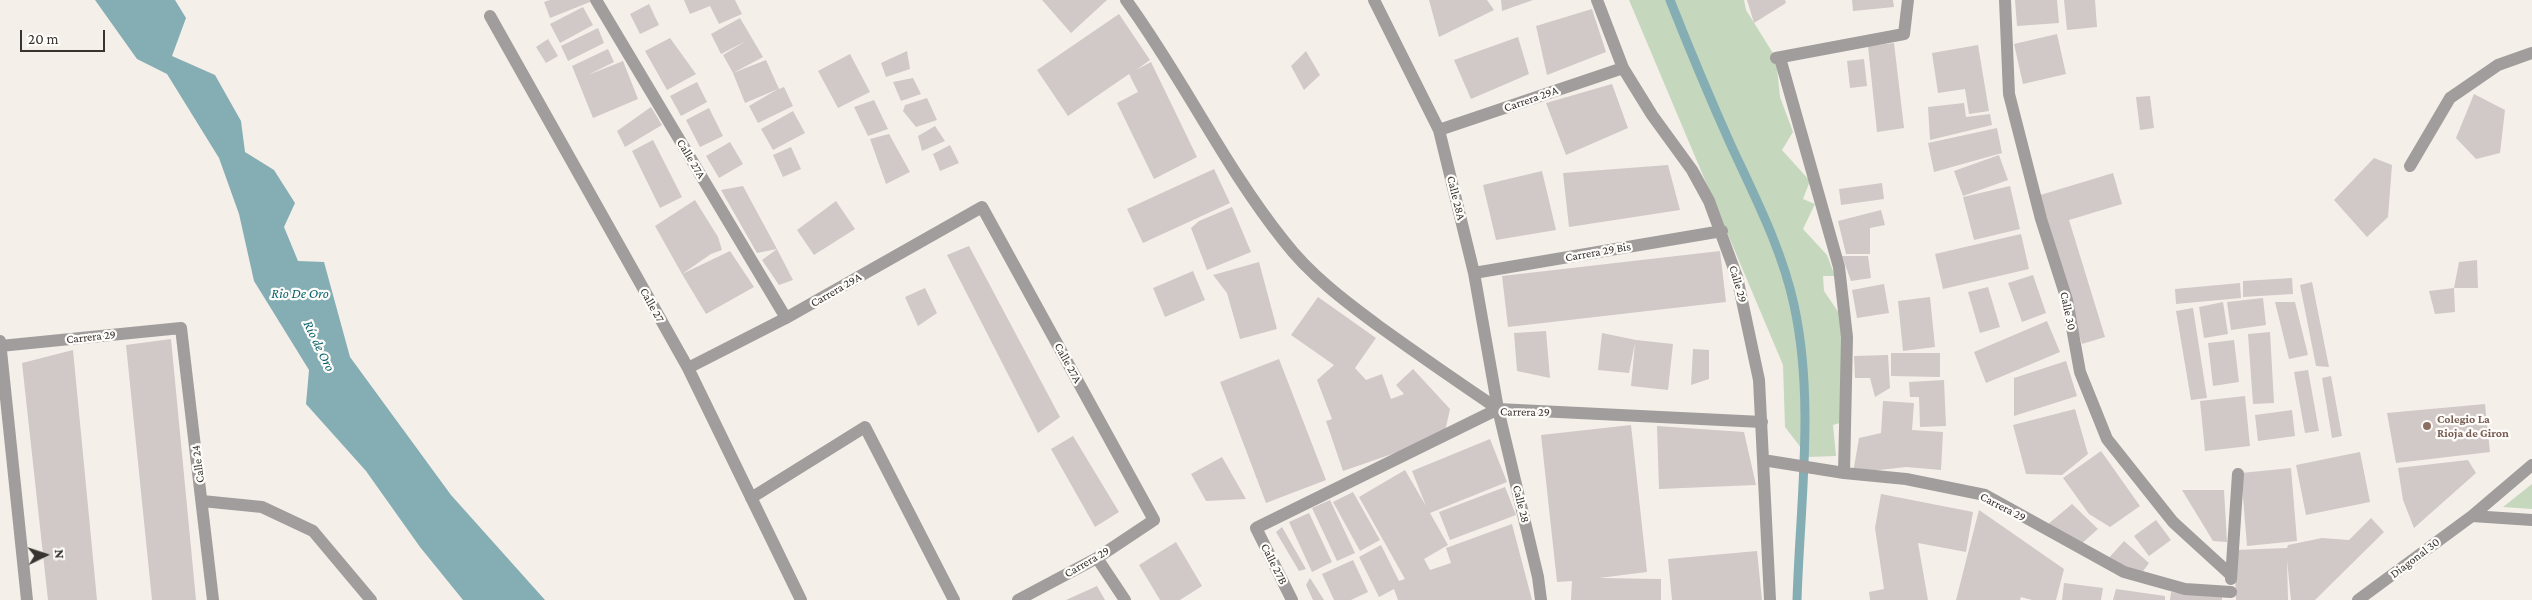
<!DOCTYPE html>
<meta charset="utf-8">
<style>
body{margin:0}
#map{position:relative;width:2532px;height:600px;overflow:hidden;background:#f5efe9;font-family:"Crimson Pro",serif}
canvas{display:block}
.north{position:absolute;left:20px;top:530px;width:50px;height:50px;-webkit-text-stroke:4px #fffdfa;paint-order:stroke;rotate:86deg;font-size:14px;font-weight:700;line-height:20px;text-align:center;color:#363331}
.north::after{content:'';display:block;margin:auto;width:18px;height:22px;background:#363331;clip-path:polygon(50% 0,100% 100%,50% 72%,0 100%)}
.scale{position:absolute;left:20px;top:30px;width:85px;height:22px;box-sizing:border-box;border:2px solid #363331;border-top:0;padding-left:6px;font-size:15px;line-height:18px;white-space:nowrap;color:#363331;-webkit-text-stroke:4px #fffdfa;paint-order:stroke}
</style>
<div id="map">
<canvas width="2532" height="600"></canvas>
<div class="north">N</div>
<div class="scale">20 m</div>
</div>
<script>
const context = document.querySelector('canvas').getContext('2d');
context.lineJoin = 'round';
function fillPath(path, color) {
  context.fillStyle = color;
  context.fill(path, 'evenodd');
}
function strokePath(path, color, width, dash) {
  context.strokeStyle = color;
  context.lineWidth = width;
  context.lineCap = dash ? 'butt' : 'round';
  context.setLineDash(dash || []);
  context.stroke(path);
}
function drawText(font, color, halo, rows, align = 'center') {
  context.font = font + ' "Crimson Pro",serif';
  context.lineWidth = 4.5;
  context.setLineDash([]);
  context.textBaseline = 'middle';
  context.strokeStyle = halo;
  context.fillStyle = color;
  for (const [text, x, y, turn = 0] of rows) {
    context.save();
    context.translate(x, y);
    context.rotate((+turn || 0) * Math.PI / 180);
    context.textAlign = isNaN(turn) ? turn : align;
    if (halo) context.strokeText(text, 0, 0);
    context.fillText(text, 0, 0);
    context.restore();
  }
}
fillPath(new Path2D(`
 M1629,0H1744L1746,10L1776,58L1780,97L1793,132L1782,150L1810,181L1803,199L1815,204L1803,229L1827,255L1835,276H1823L1824,291L1841,316L1847,421L1833,425L1836,456L1808,457L1785,427L1783,365Z
 M2532,484V509L2503,507Z`), '#c5d8bd');
fillPath(new Path2D(`
 M95,0H175L186,18L172,56L215,75L241,121L245,152L274,170L295,203L284,227L298,261L324,262L350,357L451,495L545,600H463L420,547L366,471L306,404L309,370L254,281L239,214L219,158L167,74L137,59Z`), '#84aeb4');
strokePath(new Path2D(`
 M1670,0C1689,48 1709,96 1730,143C1754,195 1782,249 1794,305C1815,401 1800,503 1797,600`), '#84aeb4', 9);
fillPath(new Path2D(`
 M550,0H590V2L550,18L544,2Z
 M684,0H735L742,14L719,24L710,6L690,14Z
 M1042,0H1107L1071,33Z
 M1429,0H1487L1494,10L1439,37Z
 M1501,0H1533L1502,11Z
 M1747,0H1785L1786,3L1754,23Z
 M1852,0H1893L1894,7L1853,11Z
 M2015,0H2057L2059,23L2017,26Z
 M2064,0H2095L2097,27L2067,30Z
 M649,4L659,25L640,34L630,14Z
 M583,7L593,25L560,43L550,24Z
 M1592,9L1606,52L1547,75L1536,26Z
 M1119,14L1150,60L1136,70L1151,62L1197,157L1154,179L1117,103L1138,92L1129,74L1068,116L1037,70Z
 M740,18L763,57L733,73L723,55L746,41L721,54L711,34Z
 M598,28L604,43L568,61L561,46Z
 M2057,34L2066,74L2023,84L2014,44Z
 M1518,37L1529,74L1471,99L1454,60Z
 M670,38L696,74L667,90L645,51Z
 M548,39L558,56L546,63L536,47Z
 M1894,43L1904,128L1877,132L1868,46Z
 M1978,45L1989,111L1969,114L1965,89L1938,93L1932,53Z
 M608,49L614,62L588,75L623,61L638,99L593,118L572,66Z
 M907,51L910,69L886,77L881,63Z
 M1306,51L1320,75L1304,90L1291,66Z
 M850,54L870,92L838,108L818,71Z
 M1864,59L1867,86L1850,88L1847,61Z
 M766,60L779,89L784,87L793,106L758,123L749,106L778,89L745,103L733,73Z
 M913,78L921,94L901,101L893,82Z
 M697,82L707,102L681,116L670,96Z
 M1612,84L1628,128L1566,155L1546,103Z
 M2474,94L2505,110L2500,153L2476,159L2456,138Z
 M2150,96L2154,128L2140,130L2136,97Z
 M927,98L937,120L916,127L903,111L905,105Z
 M874,100L888,129L868,136L854,107Z
 M1964,103L1966,117L1990,114L1992,125L1930,140L1928,107Z
 M651,107L662,125L625,147L617,131Z
 M709,108L723,136L700,147L686,120Z
 M793,111L805,133L773,150L761,129Z
 M935,126L945,141L922,151L918,136Z
 M1997,128L2002,153L1934,172L1928,143Z
 M889,134L910,172L886,184L870,139Z
 M653,140L682,197L660,208L632,151Z
 M730,142L743,164L719,178L706,156Z
 M950,145L959,163L940,171L933,154Z
 M791,147L801,169L783,177L773,155Z
 M1999,155L2008,180L1963,196L1954,171Z
 M2374,158L2392,165L2388,217L2367,237L2334,200Z
 M1668,165L1680,210L1569,227L1563,173Z
 M1214,169L1230,203L1143,243L1127,209Z
 M1542,171L1556,230L1496,240L1483,185Z
 M2113,173L2122,204L2069,220L2105,337L2082,344L2037,196Z
 M1882,183L1884,199L1841,205L1839,189Z
 M743,186L777,249L757,253L721,190Z
 M2010,186L2020,229L1974,240L1963,197Z
 M695,200L718,237L722,250L711,254L682,274L730,251L754,287L706,314L682,274L655,226Z
 M836,201L855,229L814,255L797,230Z
 M1232,207L1251,252L1207,270L1191,228L1199,221Z
 M1881,210L1885,225L1870,228V254H1846L1838,221Z
 M2021,234L2029,269L1943,289L1935,254Z
 M969,246L1060,417L1038,433L947,255Z
 M777,249L793,280L779,285L762,260Z
 M1720,251L1726,302L1508,327L1502,276Z
 M1842,256H1868L1871,278L1851,281Z
 M2477,260L2478,288H2454L2455,312L2435,314L2429,291L2454,288L2459,262Z
 M1259,262L1277,329L1240,339L1227,293L1213,275Z
 M1193,271L1205,300L1165,317L1153,288Z
 M2033,275L2046,313L2022,322L2008,283Z
 M2292,278L2293,294L2243,297V281Z
 M2312,282L2329,367L2316,366L2300,285Z
 M2240,283L2241,298L2176,304L2175,289Z
 M1884,284L1889,313L1857,318L1852,290Z
 M1988,287L2000,327L1980,333L1968,292Z
 M925,288L937,313L918,326L905,297Z
 M1318,297L1376,338L1355,368L1366,380L1382,374L1391,399L1404,394L1396,385L1413,369L1450,409L1444,436L1343,471L1326,421L1332,419L1317,380L1334,365L1291,335Z
 M1930,297L1935,347L1903,351L1898,301Z
 M2263,298L2266,325L2231,330L2227,302Z
 M2223,302L2228,334L2204,338L2199,307Z
 M2275,302H2295L2308,355L2289,359Z
 M2193,308L2207,398L2191,400L2176,311Z
 M2047,321L2060,352L1986,383L1974,352Z
 M1546,331L1550,378L1517,371L1514,333Z
 M2270,332L2274,403L2253,404L2248,334Z
 M1602,333L1636,340L1673,344L1668,390L1631,386L1635,343L1629,373L1598,370Z
 M171,339L196,600H152L126,345Z
 M2234,340L2239,382L2213,386L2208,343Z
 M1693,349L1709,350V379L1691,385Z
 M73,350L97,600H48L22,363Z
 M1891,353H1940V377L1891,376Z
 M1888,355L1890,388L1875,397L1870,378H1855L1854,356Z
 M1279,359L1326,480L1266,503L1220,382Z
 M2066,361L2077,396L2014,416V378Z
 M2308,370L2319,431L2305,433L2294,372Z
 M2331,376L2342,436L2332,438L2322,378Z
 M1944,380L1946,426L1920,427L1919,397H1910L1909,382Z
 M2245,396L2250,446L2205,451L2200,401Z
 M1883,401L1914,403L1912,430L1943,432L1941,470L1906,467L1853,473L1859,438L1881,433Z
 M2485,404L2490,452L2396,463L2387,413Z
 M2075,409L2088,454L2062,475L2026,474L2013,425Z
 M2292,410L2295,436L2258,441L2255,415Z
 M1631,425L1647,572L1599,578L1661,579V600H1571L1572,581L1557,582L1541,435Z
 M1657,426L1744,432L1756,485L1659,489Z
 M1073,436L1119,512L1095,527L1051,449Z
 M1490,439L1507,482L1430,513L1448,545L1424,559L1430,570L1451,563L1446,548L1512,524L1532,600H1398L1394,589L1379,597L1359,557L1381,545L1399,581L1405,579L1359,497L1405,470L1426,506L1412,471Z
 M2101,451L2140,506L2110,527L2089,514L2063,478Z
 M2360,452L2370,502L2306,515L2296,465Z
 M1222,457L1246,499L1206,501L1191,474Z
 M2468,460L2476,473L2414,528L2403,500L2398,468Z
 M2291,468L2297,541L2247,546L2241,473Z
 M1505,487L1516,515L1450,540L1439,512Z
 M2182,490H2224L2227,542L2213,541Z
 M1353,492L1380,540L1360,551L1333,502Z
 M1881,494L1973,512L1966,552L1918,543L1928,600H1870L1869,592L1884,589L1875,528Z
 M1330,500L1355,553L1337,561L1312,508Z
 M2072,504L2098,529L2080,545L2047,525Z
 M1979,510L2064,569L2056,600H2032L2021,597L2020,600H1956Z
 M1309,513L1332,562L1312,572L1289,522Z
 M2371,518L2384,532L2315,600H2291L2287,560L2288,600H2236L2234,550L2287,548L2288,545L2322,538L2349,540Z
 M2156,520L2171,540L2149,556L2134,536Z
 M1282,527L1306,569L1299,571L1276,532Z
 M2124,541L2149,563L2141,574L2107,560Z
 M1176,542L1202,586L1180,600H1160L1139,565Z
 M1757,551L1762,600H1672L1668,559Z
 M1353,560L1368,592L1351,600H1334L1322,574Z
 M1310,578L1324,600H1313L1306,585Z
 M2064,583L2103,588L2101,600H2062Z
 M1097,586L1105,600H1066Z
 M2116,589L2165,596V600H2113Z
 M2171,592L2222,597V600H2170Z`), '#d1c8c8');
strokePath(new Path2D(`
 M596,0L786,318
 M1126,0C1183,78 1224,166 1284,241C1310,275 1346,302 1380,327C1419,355 1458,382 1498,409
 M1374,0L1439,130L1474,273L1498,409L1538,577L1541,600
 M1597,0L1623,68L1652,115L1692,170L1709,201L1737,277L1759,380L1770,600
 M2005,0L2009,94L2041,219L2067,300L2080,372L2107,439L2173,522L2231,575
 M490,16L688,368L801,600
 M1776,58L1904,34L1908,0
 M1780,58L1839,267L1847,337L1844,473
 M1439,130L1623,68
 M2410,166L2450,98L2498,65L2532,53
 M1474,273L1722,231
 M0,341L27,600
 M0,346L181,328L213,600
 M688,368L786,318L982,207L1154,520L1097,558L1018,600
 M1763,460L1844,473L1906,479L1985,495L2124,572L2185,589L2231,592
 M751,498L865,427L954,600
 M202,501L262,507L313,531L371,600
 M2472,516L2532,520
 M1097,558L1125,600
 M2231,579L2238,474
 M1292,600L1256,528L1498,409L1762,422
 M2358,600L2472,516L2532,465`), '#a19d9c', 12);
for (const [x, y, r, color] of [
 [2427,426,5,"#8d6e63"]
]) {
  const dot = new Path2D();
  dot.arc(x, y, r, 0, 2 * Math.PI);
  context.fillStyle = color;
  context.fill(dot);
  strokePath(dot, '#fffdfa', 2);
}
drawText('12px', '#363331', '#fffdfa', [
 ["Carrera 29A",1531,99,-19],
 ["Calle 27A",691,159,59],
 ["Calle 28A",1456,198,76],
 ["Carrera 29 Bis",1598,252,-10],
 ["Calle 29",1738,284,74],
 ["Carrera 29A",836,290,-30],
 ["Calle 27",652,305,61],
 ["Calle 30",2068,311,78],
 ["Carrera 29",91,337,-6],
 ["Calle 27A",1068,363,61],
 ["Carrera 29",1525,412,1],
 ["Calle 24",198,464,-97],
 ["Calle 28",1521,504,76],
 ["Carrera 29",2003,507,27],
 ["Diagonal 30",2415,558,-37],
 ["Carrera 29",1087,562,-30],
 ["Calle 27B",1274,564,63]
]);
drawText('bold 12px', '#785e54', '#fffdfa', [
 ["Colegio La",2437,419],
 ["Rioja de Giron",2437,433]
], 'left');
drawText('italic 14px', '#09646d', '#fffdfa', [
 ["Rio De Oro",300,294],
 ["Río de Oro",319,346,64]
]);
</script>
